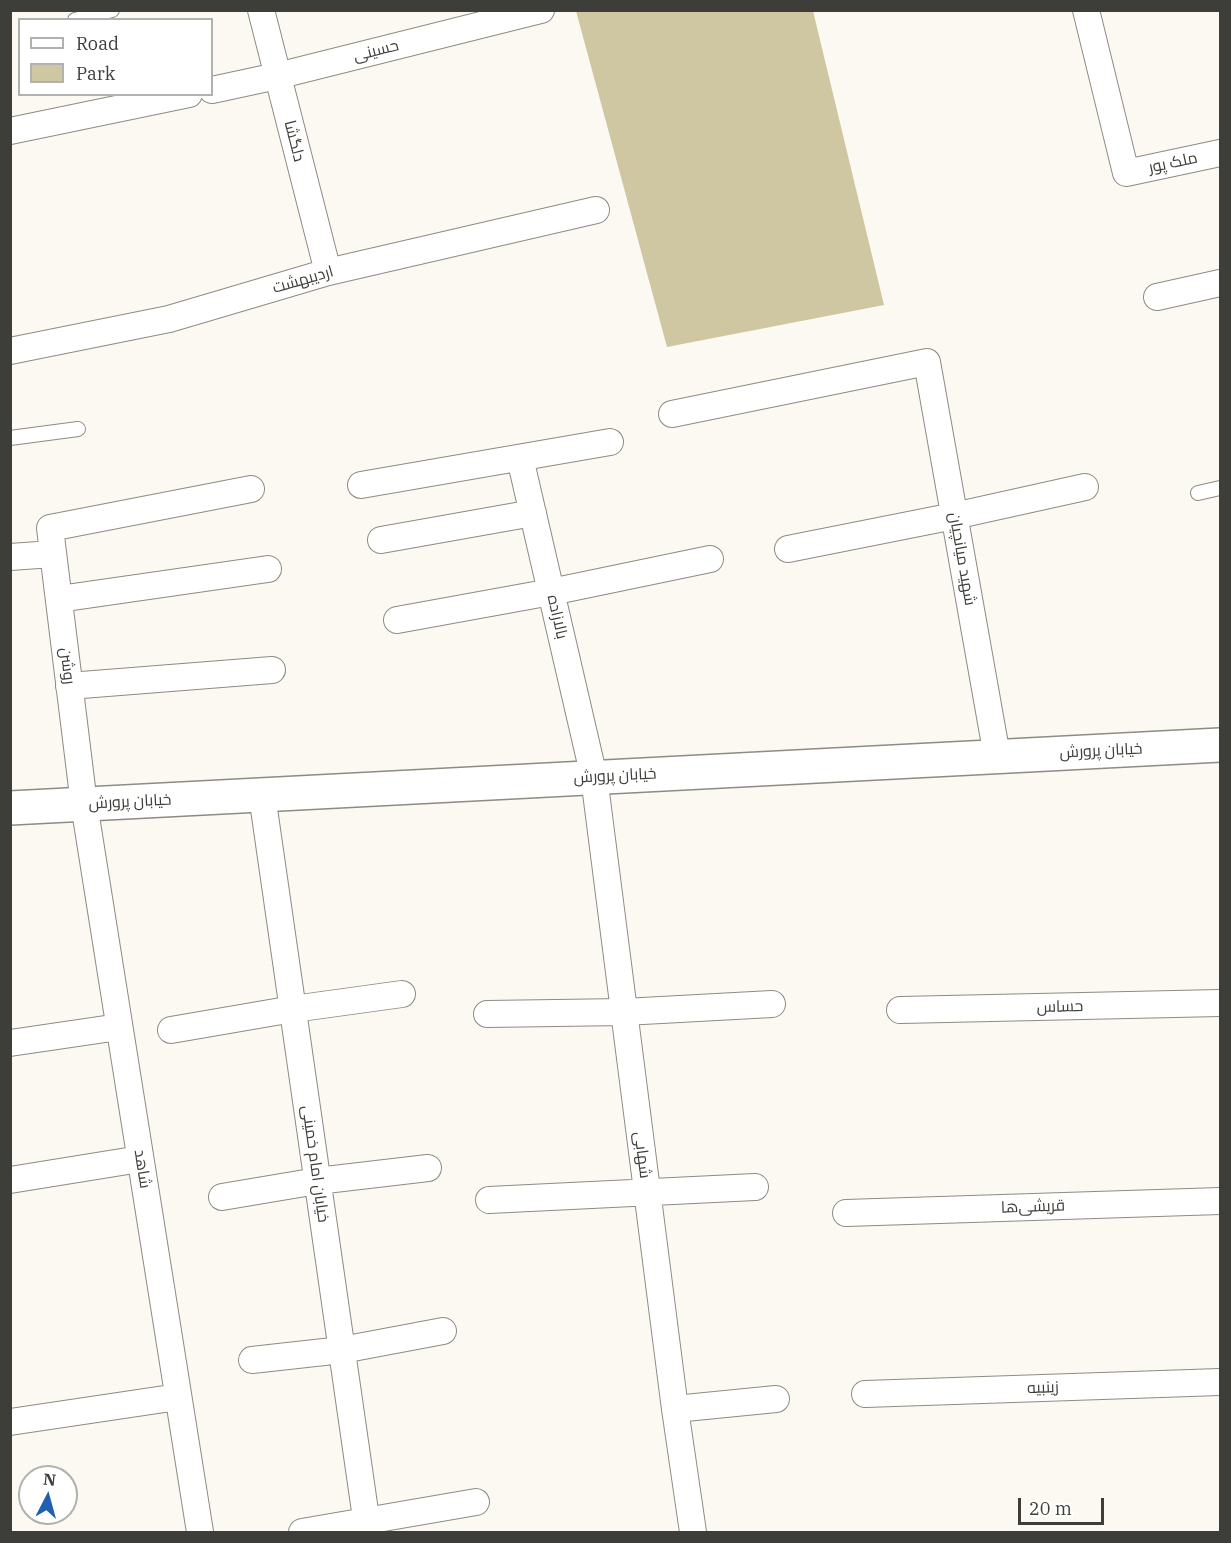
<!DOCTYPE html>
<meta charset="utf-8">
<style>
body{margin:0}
#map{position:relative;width:1231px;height:1543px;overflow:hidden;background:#fbf9f1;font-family:"IBM Plex Serif",serif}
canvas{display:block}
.frame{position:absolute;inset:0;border:12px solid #3d3d39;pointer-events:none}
.legend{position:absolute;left:18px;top:18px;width:195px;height:78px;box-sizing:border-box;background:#fff;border:2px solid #b1b1b0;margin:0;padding:8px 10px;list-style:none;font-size:18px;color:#3d3d39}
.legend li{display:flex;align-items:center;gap:12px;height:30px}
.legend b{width:30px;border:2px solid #b1b1b0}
.north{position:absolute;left:18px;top:1465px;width:60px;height:60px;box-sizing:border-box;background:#fff;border:2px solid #b1b1b0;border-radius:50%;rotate:6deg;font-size:16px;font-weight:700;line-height:24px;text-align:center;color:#3d3d39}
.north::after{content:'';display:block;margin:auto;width:21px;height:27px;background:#215fb1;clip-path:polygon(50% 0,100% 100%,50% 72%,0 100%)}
.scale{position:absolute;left:1018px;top:1498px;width:86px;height:27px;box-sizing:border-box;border:3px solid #3d3d39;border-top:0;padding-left:8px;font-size:18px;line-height:21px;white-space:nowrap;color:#3d3d39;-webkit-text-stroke:4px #fff;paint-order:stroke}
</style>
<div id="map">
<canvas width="1231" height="1543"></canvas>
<div class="frame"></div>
<ul class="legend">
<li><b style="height:8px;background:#fff"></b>Road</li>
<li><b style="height:16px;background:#cfc7a2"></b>Park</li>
</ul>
<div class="north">N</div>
<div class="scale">20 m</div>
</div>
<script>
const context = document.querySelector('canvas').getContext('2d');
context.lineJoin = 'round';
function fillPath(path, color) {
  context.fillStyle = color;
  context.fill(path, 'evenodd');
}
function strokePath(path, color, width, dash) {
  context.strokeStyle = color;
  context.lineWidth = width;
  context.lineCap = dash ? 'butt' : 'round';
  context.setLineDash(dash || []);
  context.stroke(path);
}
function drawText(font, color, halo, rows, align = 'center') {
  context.font = font + ' "IBM Plex Serif",Cairo,serif';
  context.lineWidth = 6;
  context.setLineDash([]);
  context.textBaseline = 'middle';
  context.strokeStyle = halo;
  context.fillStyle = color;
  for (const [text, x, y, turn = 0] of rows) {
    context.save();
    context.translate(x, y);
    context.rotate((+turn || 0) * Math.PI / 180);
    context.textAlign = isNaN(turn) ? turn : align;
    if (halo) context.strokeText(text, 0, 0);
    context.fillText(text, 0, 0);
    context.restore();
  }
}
fillPath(new Path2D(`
 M576,11H813L884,305L667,347Z`), '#cfc7a2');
const service = new Path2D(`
 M75,20L112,10
 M10,438L78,429
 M1198,493L1220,488`);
const minor = new Path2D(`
 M261,10L328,272
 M1086,10L1126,173L1220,153
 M212,90L277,76L541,10
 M10,131L189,94
 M1157,297L1220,283
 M10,351L169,319L328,272L596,210
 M672,414L927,362L997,756
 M520,458L594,777L675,1409L693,1532
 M361,485L610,442
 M381,540L533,513
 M788,549L954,516L1085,487
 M10,557L53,554
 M59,599L268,569
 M397,620L551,592L710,559
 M69,686L272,670
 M262,795L368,1532
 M900,1010L1220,1003
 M487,1014L624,1012L772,1004
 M171,1030L293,1009L402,994
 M10,1043L119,1027
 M10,1180L140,1159
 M222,1197L317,1181L428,1168
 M489,1200L755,1187
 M846,1213L1220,1201
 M252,1360L342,1350L443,1331
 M865,1394L1220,1382
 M675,1409L776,1399
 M10,1422L178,1397
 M200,1532L84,804L50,528L251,489
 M302,1532L476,1502`);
const secondary = new Path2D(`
 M10,808L1220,745`);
strokePath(service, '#8d8b83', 16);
strokePath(minor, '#8d8b83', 28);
strokePath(secondary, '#8d8b83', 36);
strokePath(service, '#fff', 14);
strokePath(minor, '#fff', 26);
strokePath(secondary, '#fff', 33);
drawText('16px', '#3d3d39', '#fff', [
 ["حسینی",376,51,-14],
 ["دلگشا",294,141,76],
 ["ملک پور",1173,163,-12],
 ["اردیبهشت",303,280,-16],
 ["شهید میانچیان",962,559,80],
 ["بالازاده",557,617,77],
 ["روشن",67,666,83],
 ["خیابان پرورش",1101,751,-3],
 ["خیابان پرورش",615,776,-3],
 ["خیابان پرورش",130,802,-3],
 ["حساس",1060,1007,-1],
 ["شهابی",642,1155,83],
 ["خیابان امام خمینی",315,1164,82],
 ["شاهد",142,1169,81],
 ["قریشی‌ها",1033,1207,-2],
 ["زینبیه",1043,1388,-2]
]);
</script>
